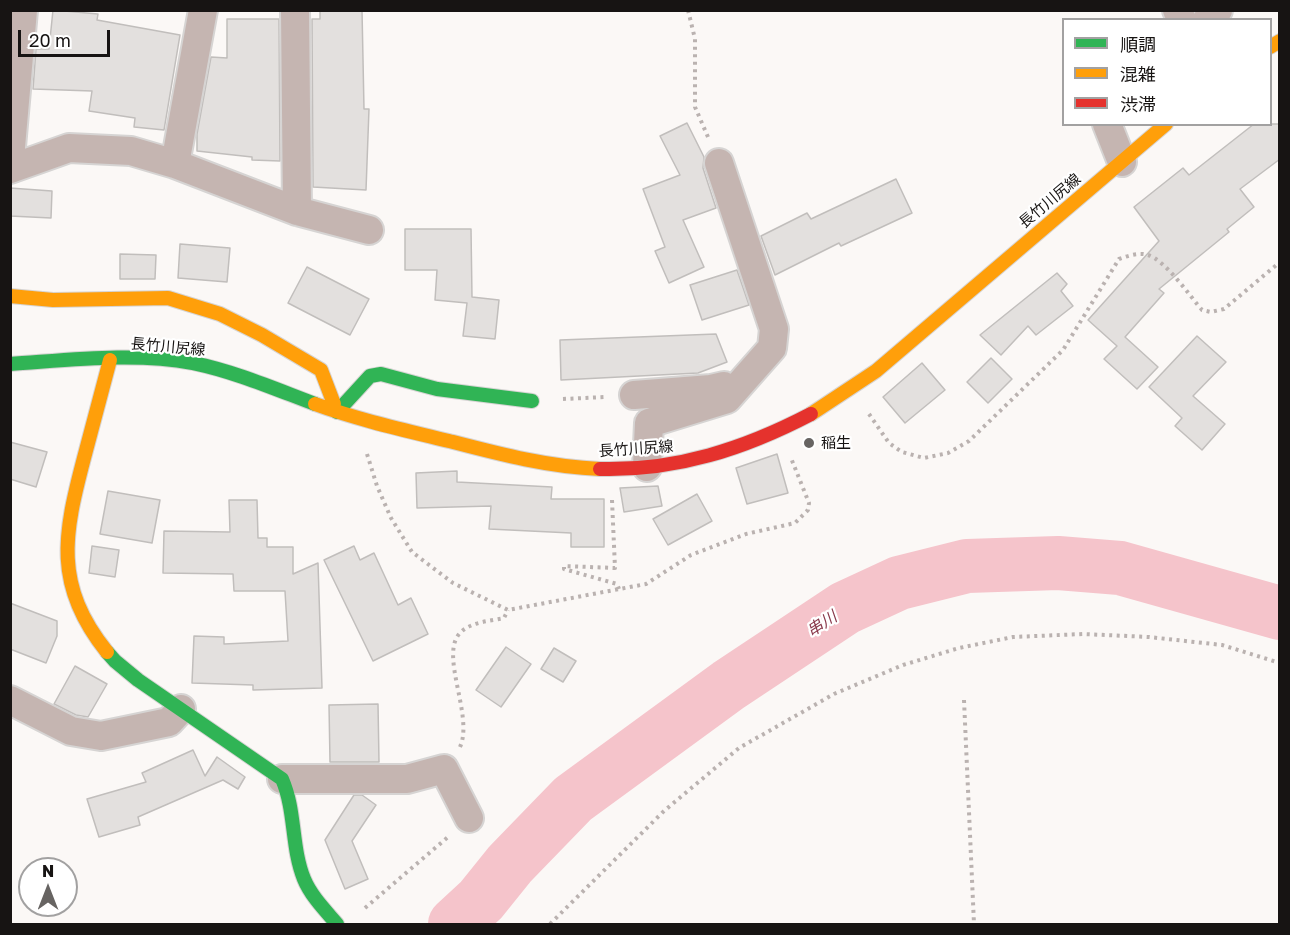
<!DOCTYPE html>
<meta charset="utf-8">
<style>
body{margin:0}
#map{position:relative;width:1290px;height:935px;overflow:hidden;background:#fbf8f6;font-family:"Golos Text","Noto Sans JP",sans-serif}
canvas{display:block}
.frame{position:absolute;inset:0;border:12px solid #171413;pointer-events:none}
.legend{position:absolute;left:1062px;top:18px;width:210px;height:108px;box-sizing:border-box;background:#fff;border:2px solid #a2a1a1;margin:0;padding:8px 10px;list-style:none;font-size:18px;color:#171413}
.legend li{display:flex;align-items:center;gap:12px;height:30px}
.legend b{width:30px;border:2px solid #a2a1a1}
.north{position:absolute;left:18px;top:857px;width:60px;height:60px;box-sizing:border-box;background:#fff;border:2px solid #a2a1a1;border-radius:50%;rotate:0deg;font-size:16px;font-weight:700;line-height:24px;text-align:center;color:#171413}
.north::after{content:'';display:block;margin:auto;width:21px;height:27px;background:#676462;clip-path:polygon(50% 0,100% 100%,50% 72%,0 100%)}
.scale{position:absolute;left:18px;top:30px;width:92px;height:27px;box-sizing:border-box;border:3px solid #171413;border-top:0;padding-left:8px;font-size:18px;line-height:21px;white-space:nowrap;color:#171413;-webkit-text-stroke:4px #fff;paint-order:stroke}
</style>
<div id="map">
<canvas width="1290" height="935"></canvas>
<div class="frame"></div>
<ul class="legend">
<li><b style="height:8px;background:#30b455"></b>順調</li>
<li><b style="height:8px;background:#ff9f0a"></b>混雑</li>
<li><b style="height:8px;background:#e5322d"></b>渋滞</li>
</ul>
<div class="north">N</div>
<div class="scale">20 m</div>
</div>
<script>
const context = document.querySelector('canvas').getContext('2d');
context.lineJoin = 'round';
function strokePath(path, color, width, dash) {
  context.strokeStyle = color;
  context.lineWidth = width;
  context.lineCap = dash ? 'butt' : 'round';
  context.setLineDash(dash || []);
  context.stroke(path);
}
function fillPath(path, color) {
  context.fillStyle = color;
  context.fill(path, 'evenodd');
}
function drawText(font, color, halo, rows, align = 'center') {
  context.font = font + ' "Golos Text","Noto Sans JP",sans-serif';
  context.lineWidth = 4.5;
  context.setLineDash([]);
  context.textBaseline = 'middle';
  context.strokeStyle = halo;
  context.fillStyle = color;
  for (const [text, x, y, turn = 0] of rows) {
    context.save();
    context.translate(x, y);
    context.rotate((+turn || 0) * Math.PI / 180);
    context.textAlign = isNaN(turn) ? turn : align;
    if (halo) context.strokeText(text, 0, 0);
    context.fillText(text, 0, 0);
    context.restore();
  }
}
strokePath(new Path2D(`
 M455,924L481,900L510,864L573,799L729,685L845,608L899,583L967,566L1058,563L1120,568L1280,613`), '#f5c4cb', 54);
const building = new Path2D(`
 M53,10L98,14L97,20L180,35L164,130L134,127L135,118L89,111L92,91L33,89L36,49H49Z
 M320,10H362L364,109H369L366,190L313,187L312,19H320Z
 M227,19H279L280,161L252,160V157L197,151V134L211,57L227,58Z
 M687,123L704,157L703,168L716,208L683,220L704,267L669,283L655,251L665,247L643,189L680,175L660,136Z
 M1254,124H1280V159L1240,189L1254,207L1227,229L1229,232L1159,289L1164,293L1125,337L1158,367L1137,389L1104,359L1117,346L1088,320L1159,241L1134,207L1183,168L1189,175Z
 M896,179L912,213L841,246L839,243L775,275L761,236L807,213L811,219Z
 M10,188L52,191L51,218L10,216Z
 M405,229H471L472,297L499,300L495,339L463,336L467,303L435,300L437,270H405Z
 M180,244L230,248L227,282L178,278Z
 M120,254L156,255L155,279H120Z
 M307,267L369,299L350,335L288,303Z
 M737,270L749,305L702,320L690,285Z
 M1057,273L1067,284L1061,291L1073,306L1036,335L1028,326L1001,355L980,335Z
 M716,334L727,362L698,373L561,380L560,340Z
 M1197,336L1226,362L1193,396L1225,424L1202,450L1175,426L1182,418L1149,387Z
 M991,358L1012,379L988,403L967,382Z
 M922,363L945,390L905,423L883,397Z
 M10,442L47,452L36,487L10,479Z
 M777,454L788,493L747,504L736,468Z
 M457,471V482L552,487L551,499H604V547H571V533L489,529L491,506L417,508L416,473Z
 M658,486L662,506L624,512L620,488Z
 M108,491L160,500L152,543L100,534Z
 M697,494L712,521L668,545L653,519Z
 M229,500H257L258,538H267V547H293V574L318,563L322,688L253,690V685L192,683L194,636L224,637V644L288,641L285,591H234L233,574L163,573L164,531L230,532Z
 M92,546L119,550L115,577L89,573Z
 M354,546L360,560L374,553L398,605L411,598L428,634L373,661L324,560Z
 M10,603L57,621V636L46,663L10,649Z
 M506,647L531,664L501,707L476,690Z
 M554,648L576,661L563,682L541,669Z
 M75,666L107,684L88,717L76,715L54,704Z
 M378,704L379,762H330L329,705Z
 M193,750L205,776L217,757L245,777L238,789L223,780L138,817L140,825L99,837L87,799L146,782L142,773Z
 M354,795H362L376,805L352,841L368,879L345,889L325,840Z`);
fillPath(building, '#e3e0de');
strokePath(building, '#c1bebc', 1.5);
const street = new Path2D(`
 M295,10L297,211
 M1177,10L1182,20
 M1207,20L1218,10
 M1107,124L1122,162
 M10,158L23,10
 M175,164L203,10
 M10,169L69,148L131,151L175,164L297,211L369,230
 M634,395L711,389L724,386
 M647,467L649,423L727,399L772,348L774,329L719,163
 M10,700L71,731L101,736L169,722L181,709
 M282,779H407L444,769L469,818`);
const fast = new Path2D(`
 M10,364C70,360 134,352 193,363C236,372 275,389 315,404
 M334,404L337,412L370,376L381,374L437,389L532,401
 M107,652L115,661L138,680L282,779C296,811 291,847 304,879C311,896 325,910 337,924`);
const slow = new Path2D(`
 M1270,47L1280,41
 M10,296L53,300L168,298L220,314L262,335L321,370L334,404
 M315,404C359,420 404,430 449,441C499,454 548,467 600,469
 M811,414L876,371L1166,124
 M107,652C53,585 64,534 84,458C93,425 101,393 110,360`);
const jam = new Path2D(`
 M600,469C676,471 744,449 811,414`);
strokePath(street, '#d6d4d3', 32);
strokePath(fast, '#d6d4d3', 16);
strokePath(slow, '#d6d4d3', 16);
strokePath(jam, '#d6d4d3', 16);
strokePath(new Path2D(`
 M688,10L695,39V107L708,137
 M563,399L606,397
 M869,414L889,443L902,452L924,458L948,453L969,441L1063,350L1119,259C1128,256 1138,252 1148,255C1165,260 1190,296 1202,310L1211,312L1224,309L1280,262
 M367,454L377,486L391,518L412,552L453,583L508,610L646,584L691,555L746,534L795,523L808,510L809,503L791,458
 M612,500L615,568L564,566V569L617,584L619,589
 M964,700L974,924
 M460,747C474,716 439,655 460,633C470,622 490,621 504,618L508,610
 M365,908L448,837
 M550,924L664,811L739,748L834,694L903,665L959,648L1013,637L1083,634L1149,637L1222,645L1280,663`), '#bab2b0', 4, [3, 4.5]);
strokePath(street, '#c5b5b1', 28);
strokePath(fast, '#30b455', 14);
strokePath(slow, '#ff9f0a', 14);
strokePath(jam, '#e5322d', 14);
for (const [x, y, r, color] of [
 [809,443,6,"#676462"]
]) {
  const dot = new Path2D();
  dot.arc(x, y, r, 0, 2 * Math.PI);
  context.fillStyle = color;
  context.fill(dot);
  strokePath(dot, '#fff', 2);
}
drawText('15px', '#171413', '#fff', [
 ["長竹川尻線",1050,201,-40],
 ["長竹川尻線",168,347,5],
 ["長竹川尻線",636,449,-4]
]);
drawText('15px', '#171413', '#fff', [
 ["稲生",821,443]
], 'left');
drawText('italic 16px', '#89394b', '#fff', [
 ["串川",822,624,-33]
]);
</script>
